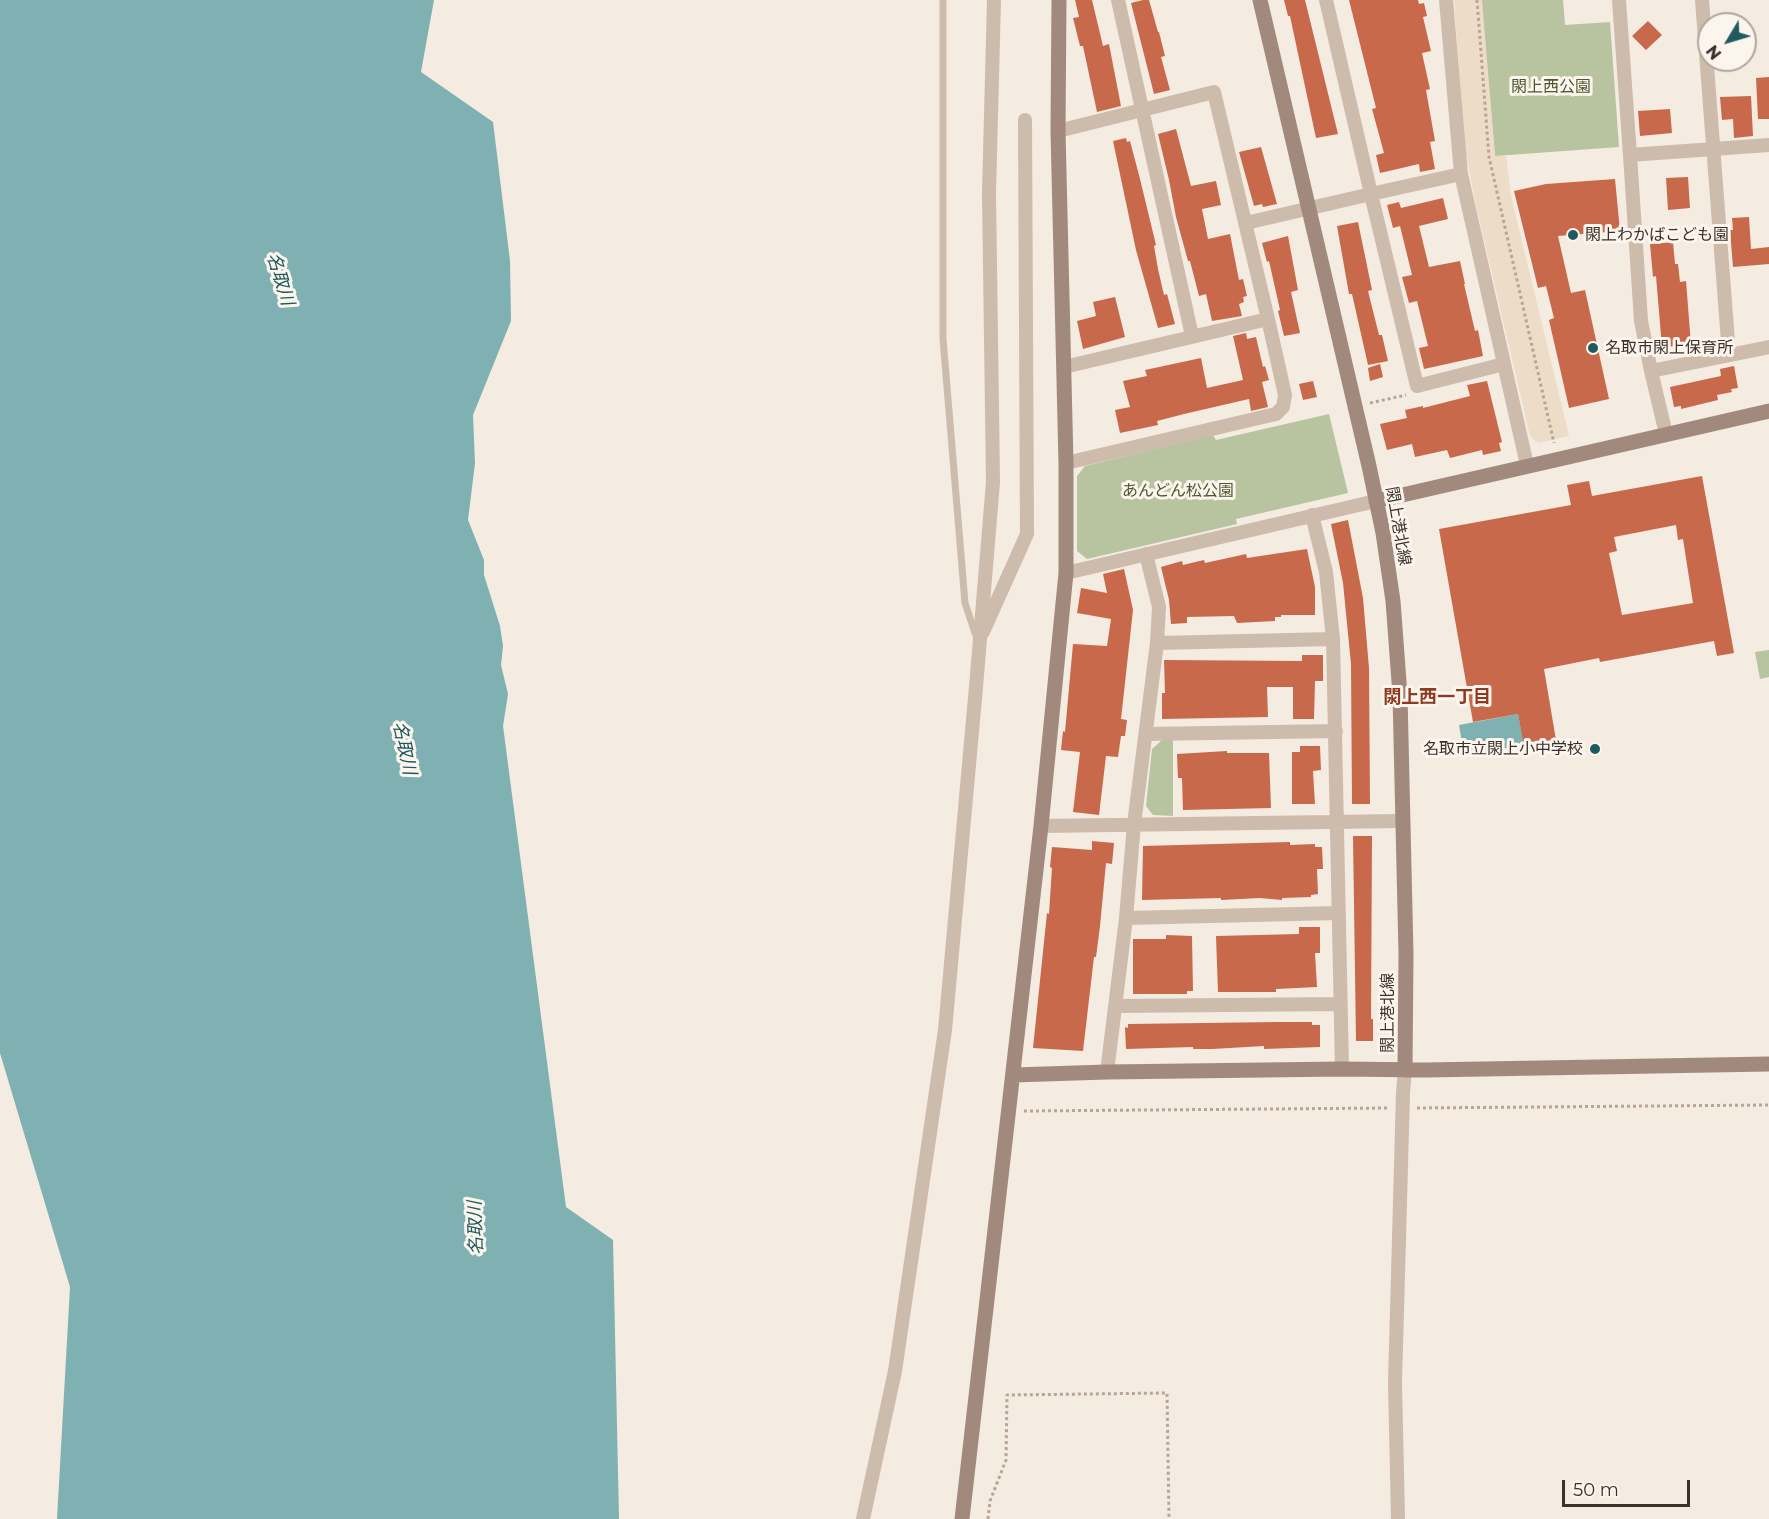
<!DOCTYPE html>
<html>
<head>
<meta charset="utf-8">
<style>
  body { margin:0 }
  #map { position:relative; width:1769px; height:1519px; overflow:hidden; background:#f4ebe1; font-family:Montserrat,sans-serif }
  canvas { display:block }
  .north { position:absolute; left:1697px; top:12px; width:60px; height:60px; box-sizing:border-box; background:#fbf5ee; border:2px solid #aea6a0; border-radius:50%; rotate:232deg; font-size:16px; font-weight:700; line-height:24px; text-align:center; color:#3b302b }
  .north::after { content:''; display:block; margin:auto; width:21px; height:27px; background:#1f5a5e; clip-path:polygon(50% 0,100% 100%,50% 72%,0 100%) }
  .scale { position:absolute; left:1562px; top:1480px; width:128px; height:27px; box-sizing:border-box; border:3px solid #3b302b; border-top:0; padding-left:8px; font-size:18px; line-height:21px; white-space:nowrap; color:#3b302b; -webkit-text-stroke:4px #fbf5ee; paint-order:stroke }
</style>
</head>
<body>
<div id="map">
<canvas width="1769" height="1519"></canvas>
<div class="north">N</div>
<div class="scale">50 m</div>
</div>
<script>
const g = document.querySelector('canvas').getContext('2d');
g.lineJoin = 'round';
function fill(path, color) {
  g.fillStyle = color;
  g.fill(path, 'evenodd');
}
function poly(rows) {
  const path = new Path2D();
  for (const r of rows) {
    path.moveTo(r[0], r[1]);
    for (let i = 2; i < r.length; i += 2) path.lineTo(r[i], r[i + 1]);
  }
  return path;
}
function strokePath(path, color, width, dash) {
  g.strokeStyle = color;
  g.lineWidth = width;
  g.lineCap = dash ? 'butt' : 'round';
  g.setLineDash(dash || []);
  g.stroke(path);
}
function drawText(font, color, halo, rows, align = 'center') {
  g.font = font + ' Montserrat,"Noto Sans JP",sans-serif';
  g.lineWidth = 6;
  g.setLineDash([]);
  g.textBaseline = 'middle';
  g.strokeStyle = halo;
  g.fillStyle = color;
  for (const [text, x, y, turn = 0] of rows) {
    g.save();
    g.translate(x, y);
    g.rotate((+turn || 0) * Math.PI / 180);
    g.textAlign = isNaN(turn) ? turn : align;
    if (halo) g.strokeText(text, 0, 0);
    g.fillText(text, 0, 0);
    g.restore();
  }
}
fill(poly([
  [1481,0,1563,0,1565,25,1610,22,1619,147,1495,156],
  [1329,414,1348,493,1236,519,1237,524,1087,559,1077,551,1077,476,1085,466,1213,435,1216,440],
  [1769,650,1769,677,1760,679,1755,652],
  [1162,740,1173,740,1173,816,1153,815,1146,806,1152,749]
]), '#b8c4a0');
fill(poly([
  [1454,0,1482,0,1495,156,1506,156,1511,196,1569,436,1538,443,1530,436,1475,201,1465,147]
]), '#ecdcc8');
fill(poly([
  [0,0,434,0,421,72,493,122,510,261,511,321,473,415,475,463,468,520,484,560,484,575,500,626,503,646,501,665,508,694,503,726,566,1207,613,1240,619,1519,57,1519,70,1287,0,1053],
  [1518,714,1524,745,1464,755,1459,725]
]), '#7fb0b2');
fill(poly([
  [1075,0,1092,0,1103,46,1109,44,1121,106,1097,112,1083,46,1080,46,1073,18,1079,17],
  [1143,0,1149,0,1158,32,1159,32,1165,56,1161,57,1170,90,1154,94,1131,3],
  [1284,0,1305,0,1338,134,1316,138,1290,16,1288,16],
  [1349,0,1418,0,1419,4,1424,3,1427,16,1423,17,1431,51,1422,53,1430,89,1426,90,1435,141,1430,142,1435,169,1420,172,1419,164,1380,173,1376,155,1384,153,1372,109,1376,108],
  [1648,21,1662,35,1646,50,1632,36],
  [1769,77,1769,119,1758,119,1756,78],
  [1751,96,1753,136,1734,138,1733,119,1722,120,1720,97],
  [1670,109,1672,133,1640,136,1638,111],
  [1176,129,1191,186,1216,181,1221,205,1202,209,1208,239,1230,234,1239,280,1243,279,1247,296,1243,297,1244,302,1239,304,1242,316,1212,321,1206,294,1199,296,1190,261,1188,261,1176,217,1169,180,1158,134],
  [1126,138,1127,142,1130,141,1140,179,1156,245,1154,246,1158,269,1164,295,1167,294,1175,324,1158,328,1136,250,1113,141],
  [1261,147,1277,204,1263,207,1262,204,1254,206,1239,152],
  [1688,177,1690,208,1668,210,1666,178],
  [1615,179,1620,231,1558,236,1571,293,1585,290,1609,399,1569,408,1549,320,1554,318,1546,286,1538,288,1514,191,1546,184],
  [1443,198,1448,219,1419,226,1429,267,1460,261,1465,284,1464,284,1475,331,1478,330,1483,356,1424,369,1419,348,1428,346,1417,301,1409,303,1402,277,1412,275,1400,226,1393,228,1387,205,1399,202,1401,208],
  [1749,217,1751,249,1769,247,1769,264,1733,267,1730,230,1733,230,1732,218],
  [1358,222,1372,290,1368,291,1379,335,1382,335,1388,361,1368,365,1352,294,1349,294,1337,226],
  [1288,236,1298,290,1291,292,1300,333,1284,336,1278,311,1280,310,1269,261,1267,262,1262,243],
  [1673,242,1675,264,1678,264,1680,282,1686,281,1691,345,1662,347,1656,276,1653,277,1650,244],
  [1115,297,1125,337,1083,349,1077,321,1096,316,1093,302],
  [1246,333,1247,339,1256,337,1263,367,1265,366,1269,380,1262,382,1268,407,1251,411,1249,399,1184,414,1157,421,1158,425,1120,433,1115,410,1130,407,1123,381,1147,376,1145,370,1201,358,1207,388,1243,380,1233,336],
  [1380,364,1383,377,1370,381,1368,368],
  [1734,366,1738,388,1731,389,1732,392,1717,395,1718,400,1681,409,1681,406,1674,407,1670,387,1721,376,1720,369],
  [1313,381,1317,397,1303,400,1299,384],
  [1487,381,1502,442,1499,443,1501,451,1483,455,1482,450,1450,458,1447,450,1415,457,1412,444,1387,450,1380,424,1407,418,1405,410,1423,406,1423,408,1470,396,1467,385],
  [1702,476,1734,653,1717,656,1714,641,1600,662,1599,658,1544,669,1557,746,1525,752,1518,714,1473,722,1439,529,1571,505,1567,485,1589,481,1592,496],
  [1676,525,1678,540,1683,539,1693,603,1622,615,1609,553,1617,551,1614,537],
  [1348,520,1363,598,1369,668,1370,804,1352,804,1351,664,1343,583,1331,524],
  [1307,549,1315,587,1315,615,1281,615,1281,617,1275,617,1275,621,1237,623,1234,616,1187,617,1187,623,1171,624,1169,600,1161,567,1182,561,1183,565,1204,560,1205,563,1246,554,1247,558],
  [1124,569,1133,610,1121,719,1127,720,1125,736,1121,736,1118,757,1106,756,1099,815,1073,812,1080,752,1061,750,1063,731,1065,732,1073,644,1107,646,1111,619,1077,613,1081,588,1107,593,1103,574],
  [1302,655,1323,655,1323,681,1315,681,1314,719,1293,719,1293,687,1267,687,1268,717,1162,719,1162,693,1165,693,1164,660,1302,661],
  [1300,746,1320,746,1321,770,1313,771,1315,804,1292,804,1292,752,1300,752],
  [1227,751,1227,753,1269,753,1271,808,1183,810,1182,778,1178,778,1177,754],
  [1353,836,1372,836,1371,1019,1373,1019,1373,1041,1356,1041],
  [1092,841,1114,843,1112,864,1106,863,1100,926,1096,957,1094,957,1083,1051,1033,1048,1047,913,1049,914,1052,868,1050,867,1052,847,1092,850],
  [1290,842,1290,845,1315,844,1315,847,1322,847,1323,869,1317,869,1318,894,1311,895,1311,897,1282,898,1282,900,1260,898,1221,900,1221,898,1142,900,1143,846],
  [1299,927,1320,927,1320,953,1315,953,1317,987,1276,989,1276,992,1218,992,1216,936,1299,934],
  [1166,935,1192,936,1193,991,1187,991,1187,994,1133,994,1133,939,1166,939],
  [1278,1022,1312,1022,1312,1025,1320,1025,1320,1047,1264,1049,1264,1046,1212,1049,1193,1049,1193,1047,1126,1049,1125,1027,1128,1028,1128,1024]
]), '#c8694b');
strokePath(poly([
  [1477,0,1489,157,1554,443],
  [1370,403,1406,395],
  [1417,1108,1769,1105],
  [1024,1111,1389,1108],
  [988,1519,990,1501,1006,1460,1007,1395,1167,1393,1169,1519]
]), '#b9a596', 3, [3, 3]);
strokePath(poly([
  [943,0,943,339,965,603,976,636]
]), '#cdbbac', 7);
strokePath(poly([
  [1118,0,1192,336],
  [1446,0,1461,174],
  [1619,0,1630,155],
  [1702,0,1729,355],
  [1058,131,1214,92,1268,319],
  [1246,223,1371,194,1326,0],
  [1504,364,1417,386,1371,194,1461,174,1527,465],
  [1064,367,1268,319,1285,395,1283,407,1276,414,1066,463],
  [1651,371,1641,321,1630,155,1769,145],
  [1666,434,1651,371,1769,347],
  [1312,515,1326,572,1333,639,1342,1069],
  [1066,573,1376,501],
  [983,632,1027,534,1025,120],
  [1157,643,1333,639],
  [1146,734,1336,731],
  [1041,826,1402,821],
  [1126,918,1339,913],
  [1115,1006,1340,1004],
  [1107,1072,1126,918,1134,824,1157,643,1159,607,1146,554],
  [863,1519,895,1371,945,1030,976,687,993,482,989,193,994,0],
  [1398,1519,1395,1383,1403,1093,1405,1070]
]), '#cdbbac', 14);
strokePath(poly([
  [1260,0,1369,466,1383,533,1393,601,1400,695,1406,954,1405,1070],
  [1376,501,1769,411],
  [1013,1075,1107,1072,1342,1069,1426,1070,1769,1064],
  [962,1519,1041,826,1066,573,1066,463,1058,131,1059,0]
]), '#a18a7d', 15);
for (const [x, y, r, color] of [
  [1573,235,6,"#1f5a5e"],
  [1593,348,6,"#1f5a5e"],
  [1595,749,6,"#1f5a5e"]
]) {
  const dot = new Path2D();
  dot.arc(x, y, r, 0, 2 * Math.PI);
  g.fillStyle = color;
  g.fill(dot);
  strokePath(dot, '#fbf5ee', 2);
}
drawText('16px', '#4a5a2e', '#fbf5ee', [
  ["閖上西公園",1551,87],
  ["あんどん松公園",1178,491]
]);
drawText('16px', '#3b302b', '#fbf5ee', [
  ["閖上わかばこども園",1585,235],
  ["名取市閖上保育所",1605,348],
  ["名取市立閖上小中学校",1583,749,"right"]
], 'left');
drawText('16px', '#3b302b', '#fbf5ee', [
  ["閖上港北線",1398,526,80],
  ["閖上港北線",1388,1013,-90]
]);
drawText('italic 18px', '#1f5a5e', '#fbf5ee', [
  ["名取川",280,279,73],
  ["名取川",404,748,78],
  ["名取川",476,1228,-92]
]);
drawText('bold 18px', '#8c3b22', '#fbf5ee', [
  ["閖上西一丁目",1437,698]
]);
</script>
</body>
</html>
